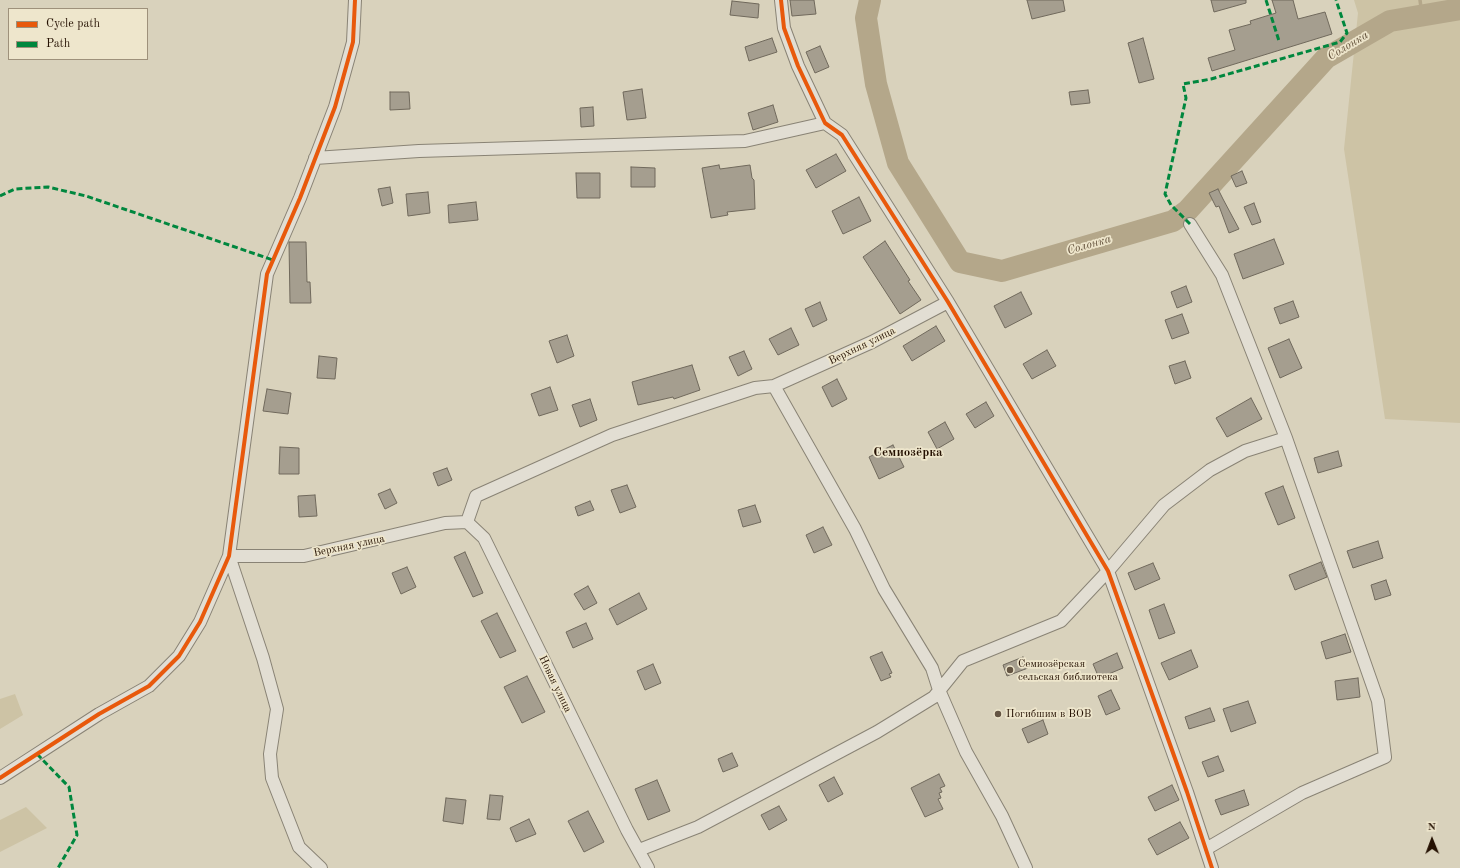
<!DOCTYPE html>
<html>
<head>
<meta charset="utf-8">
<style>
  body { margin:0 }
  #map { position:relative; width:1460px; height:868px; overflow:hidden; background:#d9d2bc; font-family:"Old Standard TT",serif }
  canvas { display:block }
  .legend { position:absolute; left:8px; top:8px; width:140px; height:52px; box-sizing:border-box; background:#eee6cc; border:1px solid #9e917b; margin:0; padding:5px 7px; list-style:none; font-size:12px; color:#251102 }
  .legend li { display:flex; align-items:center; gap:8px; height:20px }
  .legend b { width:20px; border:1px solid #9e917b }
  .north { position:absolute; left:1412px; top:820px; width:40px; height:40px; -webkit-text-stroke:3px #eee6cc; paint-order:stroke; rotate:359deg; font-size:11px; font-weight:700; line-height:16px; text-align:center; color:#251102 }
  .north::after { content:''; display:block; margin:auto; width:14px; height:18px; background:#251102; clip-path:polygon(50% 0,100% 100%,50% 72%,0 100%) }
</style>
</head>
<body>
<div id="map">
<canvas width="1460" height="868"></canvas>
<ul class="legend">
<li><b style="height:5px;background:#e8590c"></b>Cycle path</li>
<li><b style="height:5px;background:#00873e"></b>Path</li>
</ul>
<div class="north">N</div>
</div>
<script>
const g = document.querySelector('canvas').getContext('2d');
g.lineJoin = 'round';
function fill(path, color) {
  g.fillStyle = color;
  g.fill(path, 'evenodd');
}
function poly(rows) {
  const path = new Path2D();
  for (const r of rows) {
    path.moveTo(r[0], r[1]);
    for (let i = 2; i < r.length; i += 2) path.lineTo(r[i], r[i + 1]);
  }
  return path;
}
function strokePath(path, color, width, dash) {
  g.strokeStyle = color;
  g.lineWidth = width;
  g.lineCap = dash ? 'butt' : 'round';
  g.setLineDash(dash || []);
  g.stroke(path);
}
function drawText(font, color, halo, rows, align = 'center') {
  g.font = font + ' "Old Standard TT",serif';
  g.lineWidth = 3.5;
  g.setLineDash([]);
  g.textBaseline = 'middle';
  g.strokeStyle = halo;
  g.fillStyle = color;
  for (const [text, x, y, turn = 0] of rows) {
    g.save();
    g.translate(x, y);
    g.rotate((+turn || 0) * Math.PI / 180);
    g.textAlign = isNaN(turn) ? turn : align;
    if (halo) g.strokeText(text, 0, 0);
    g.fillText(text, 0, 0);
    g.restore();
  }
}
fill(poly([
  [1354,0,1460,0,1460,423,1385,419,1344,149,1358,13],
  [15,694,23,715,0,729,0,699],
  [26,807,47,828,0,852,0,820]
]), '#cdc3a5');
strokePath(poly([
  [1420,0,1422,15]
]), '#b4a78a', 3.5);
strokePath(poly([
  [870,0,866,18,876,84,898,163,960,262,1002,271,1173,221,1188,210,1326,58,1390,21,1460,9]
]), '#b4a78a', 22);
const building = poly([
  [790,0,814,0,816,14,792,16,790,0],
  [1027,0,1063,0,1065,11,1032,19,1027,0],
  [1211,0,1246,0,1246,3,1214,12,1211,0],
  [1272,0,1293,0,1298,19,1325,12,1332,34,1212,71,1208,58,1235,50,1229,30,1251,24,1250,21,1276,13,1272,0],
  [732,1,759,4,758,18,730,15,732,1],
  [772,38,777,52,749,61,745,47,772,38],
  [1143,38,1154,79,1139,83,1128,43,1143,38],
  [820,46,829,67,815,73,806,52,820,46],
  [642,89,646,118,627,120,623,92,642,89],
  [1088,90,1090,103,1071,105,1069,92,1088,90],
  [390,92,409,92,410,109,390,110,390,92],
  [773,105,778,122,753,130,748,113,773,105],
  [593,107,594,126,581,127,580,108,593,107],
  [836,154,846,171,816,188,806,170,836,154],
  [719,165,720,169,750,165,752,178,754,180,755,209,727,212,728,215,711,218,702,168,719,165],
  [631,167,655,168,655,187,631,187,631,167],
  [1242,171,1247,183,1236,187,1231,176,1242,171],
  [576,173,600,173,600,198,577,198,576,173],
  [390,187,393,203,382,206,378,189,390,187],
  [1218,189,1223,199,1239,229,1229,233,1219,206,1216,207,1209,193,1218,189],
  [428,192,430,213,408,216,406,194,428,192],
  [859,197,871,221,843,234,832,211,859,197],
  [476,202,478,220,449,223,448,205,476,202],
  [1254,203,1261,222,1252,225,1244,207,1254,203],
  [1274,239,1284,264,1243,279,1234,254,1274,239],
  [885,241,910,280,908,281,921,300,900,314,863,257,885,241],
  [289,242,306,242,307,282,310,282,311,303,290,303,289,242],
  [1186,286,1192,302,1177,308,1171,292,1186,286],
  [1021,292,1032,314,1005,328,994,306,1021,292],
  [1293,301,1299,317,1280,324,1274,308,1293,301],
  [820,302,827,320,813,327,805,309,820,302],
  [1182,314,1189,333,1172,339,1165,320,1182,314],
  [936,326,945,341,912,361,903,346,936,326],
  [791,328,799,345,778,355,769,339,791,328],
  [567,335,574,356,557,363,549,341,567,335],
  [1289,339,1302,368,1280,378,1268,348,1289,339],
  [1047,350,1056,366,1032,379,1023,364,1047,350],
  [744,351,752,369,738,376,729,357,744,351],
  [319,356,337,358,335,379,317,378,319,356],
  [1185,361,1191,378,1175,384,1169,366,1185,361],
  [692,365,700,390,674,399,673,397,638,405,632,382,692,365],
  [837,379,847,399,832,407,822,387,837,379],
  [550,387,558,410,539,416,531,394,550,387],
  [267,389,291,393,288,414,263,411,267,389],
  [1251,398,1262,419,1227,437,1216,418,1251,398],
  [590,399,597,420,580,427,572,405,590,399],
  [986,402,994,416,975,428,966,414,986,402],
  [945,422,954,439,937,449,928,432,945,422],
  [893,445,904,467,879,479,869,457,893,445],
  [280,447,299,448,299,474,279,474,280,447],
  [1338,451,1342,466,1318,473,1314,458,1338,451],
  [447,468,452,480,438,486,433,473,447,468],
  [627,485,636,507,620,513,611,490,627,485],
  [1283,486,1295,518,1278,525,1265,493,1283,486],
  [390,489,397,503,385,509,378,494,390,489],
  [315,495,317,516,299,517,298,496,315,495],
  [590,501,594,510,578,516,575,507,590,501],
  [755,505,761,522,743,527,738,510,755,505],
  [823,527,832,545,814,553,806,535,823,527],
  [1378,541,1383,558,1353,568,1347,551,1378,541],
  [465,552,483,593,473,597,454,557,465,552],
  [1321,562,1327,577,1295,590,1289,575,1321,562],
  [1153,563,1160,579,1135,590,1128,573,1153,563],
  [407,567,416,587,401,594,392,573,407,567],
  [1386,580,1391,595,1375,600,1371,585,1386,580],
  [588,586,597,603,584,610,574,594,588,586],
  [639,593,647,609,617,625,609,609,639,593],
  [1164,604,1175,633,1159,639,1149,610,1164,604],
  [497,613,516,651,500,658,481,621,497,613],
  [586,623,593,639,573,648,566,632,586,623],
  [1345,634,1351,652,1326,659,1321,642,1345,634],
  [1191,650,1198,667,1169,680,1161,663,1191,650],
  [882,652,892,673,889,674,891,677,881,681,870,657,882,652],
  [1117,653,1123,668,1099,678,1093,664,1117,653],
  [1023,657,1028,668,1007,676,1003,665,1023,657],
  [653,664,661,683,645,690,637,671,653,664],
  [527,676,545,712,522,723,504,687,527,676],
  [1358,678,1360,697,1337,700,1335,681,1358,678],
  [1111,690,1120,709,1106,715,1098,696,1111,690],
  [1248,701,1256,723,1231,732,1223,709,1248,701],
  [1210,708,1215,721,1189,729,1185,717,1210,708],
  [1043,720,1048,734,1028,743,1022,729,1043,720],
  [732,753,738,766,723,772,718,759,732,753],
  [1218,756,1224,771,1208,777,1202,762,1218,756],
  [939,774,945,786,940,788,942,792,939,793,941,798,938,799,943,809,925,817,911,788,939,774],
  [834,777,843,794,828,802,819,785,834,777],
  [657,780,670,811,648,820,635,789,657,780],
  [1172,785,1179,800,1155,811,1148,797,1172,785],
  [1244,790,1249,805,1221,815,1215,800,1244,790],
  [490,795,503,796,500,820,487,819,490,795],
  [446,798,466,800,463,824,443,821,446,798],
  [779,806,787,820,769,830,761,815,779,806],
  [588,811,604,842,584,852,568,821,588,811],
  [529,819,536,834,516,842,510,828,529,819],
  [1180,822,1189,838,1157,855,1148,839,1180,822]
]);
fill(building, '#a59e8f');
strokePath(building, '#70695c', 1);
const minor = poly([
  [781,0,784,28,798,66,825,123,842,135,948,302,1108,571,1187,792,1212,868],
  [315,158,419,151,745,141,825,123],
  [1190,224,1222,275,1286,438,1378,701,1385,757,1302,793,1206,849],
  [774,386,855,529,884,589,932,668,939,690,966,752,1002,816,1026,868],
  [467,522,476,496,612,435,755,388,774,386,872,342,948,302],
  [467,522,484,538,627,830,648,868],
  [0,778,99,714,149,686,179,656,200,622,229,556,267,274,300,198,335,107,353,42,355,0],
  [639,850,698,827,877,732,934,697,963,661,1061,621,1108,571,1164,505,1210,470,1245,451,1286,438],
  [321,868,299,847,272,778,270,754,277,709,263,658,229,556,304,556,445,523,467,522]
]);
strokePath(minor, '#898375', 14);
strokePath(minor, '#e2ded3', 12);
strokePath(poly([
  [1266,0,1279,41],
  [0,196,15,189,48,187,86,196,273,260],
  [1190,224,1171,205,1165,194,1186,98,1183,84,1211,79,1340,42,1347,33,1336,0],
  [37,754,69,787,77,835,58,868]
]), '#00873e', 3, [6, 3]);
strokePath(poly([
  [781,0,784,28,798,66,825,123,842,135,948,302,1108,571,1187,792,1212,868],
  [0,778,99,714,149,686,179,656,200,622,229,556,267,274,300,198,335,107,353,42,355,0]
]), '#e8590c', 4);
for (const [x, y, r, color] of [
  [1010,670,4,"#645543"],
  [998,714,4,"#645543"]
]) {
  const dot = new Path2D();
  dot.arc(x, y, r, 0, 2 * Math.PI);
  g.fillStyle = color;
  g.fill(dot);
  strokePath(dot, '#eee6cc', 1.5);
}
drawText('11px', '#251102', '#eee6cc', [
  ["Верхняя улица",862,346,-26],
  ["Верхняя улица",349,546,-12],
  ["Новая улица",555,684,64]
]);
drawText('11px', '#251102', '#eee6cc', [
  ["Семиозёрская",1018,664],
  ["сельская библиотека",1018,677],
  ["Погибшим в ВОВ",1006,714]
], 'left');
drawText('italic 12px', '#5e4c36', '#eee6cc', [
  ["Солонка",1348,46,-31],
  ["Солонка",1089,245,-16]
]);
drawText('bold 13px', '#251102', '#eee6cc', [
  ["Семиозёрка",908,453]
]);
</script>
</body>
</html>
